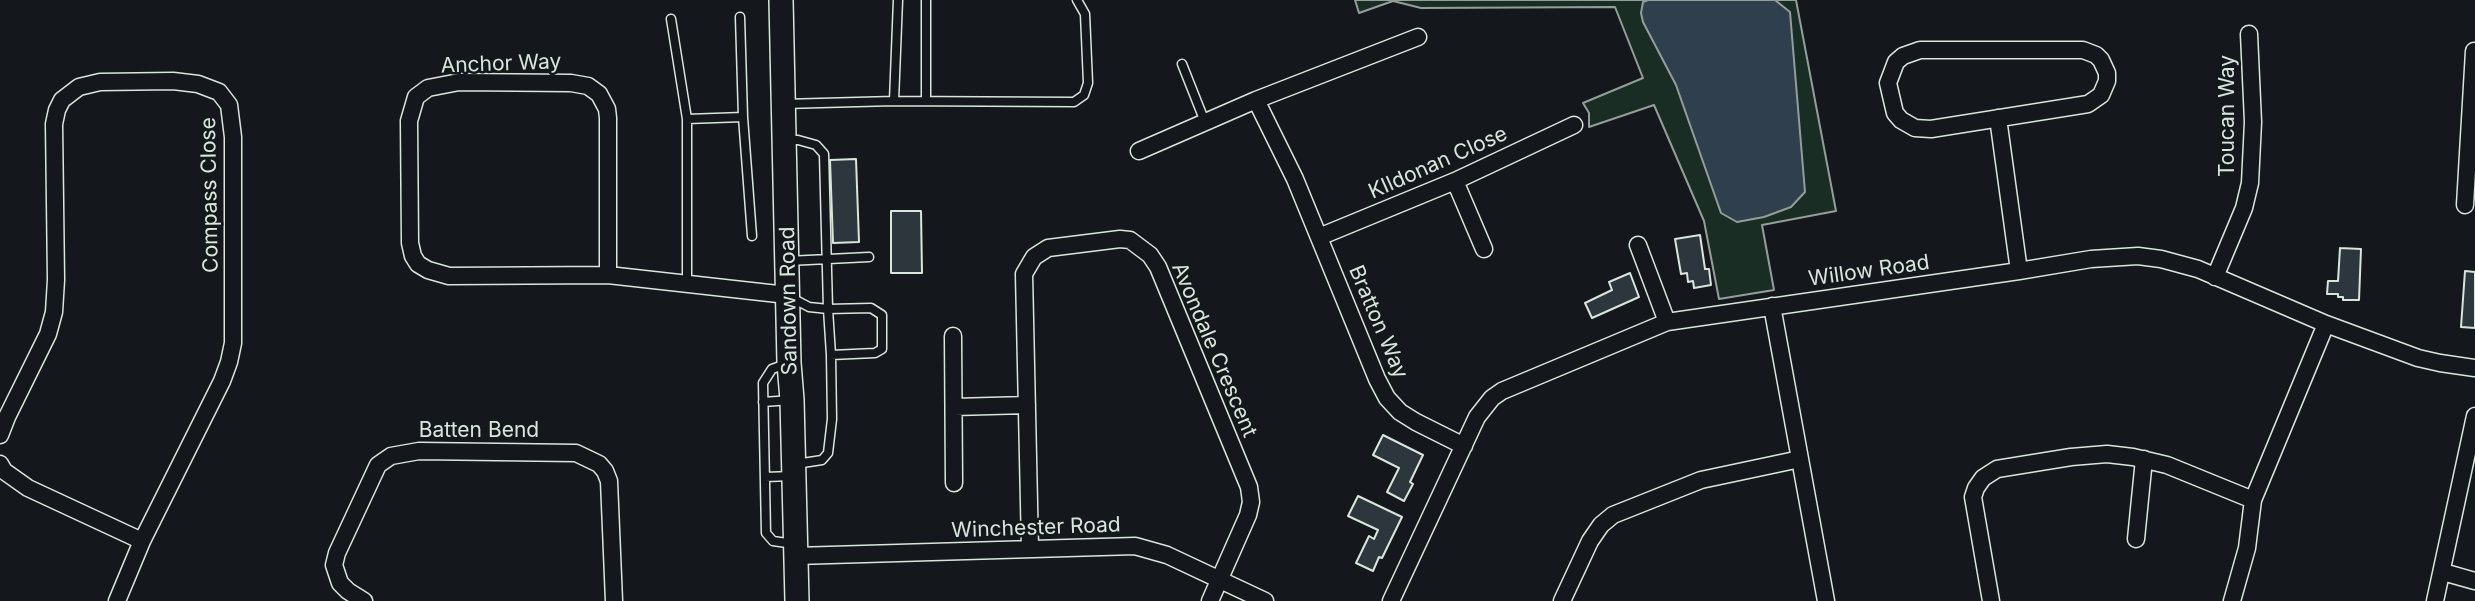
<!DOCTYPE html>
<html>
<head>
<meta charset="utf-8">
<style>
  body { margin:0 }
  canvas { display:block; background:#14181c }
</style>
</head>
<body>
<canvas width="2475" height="601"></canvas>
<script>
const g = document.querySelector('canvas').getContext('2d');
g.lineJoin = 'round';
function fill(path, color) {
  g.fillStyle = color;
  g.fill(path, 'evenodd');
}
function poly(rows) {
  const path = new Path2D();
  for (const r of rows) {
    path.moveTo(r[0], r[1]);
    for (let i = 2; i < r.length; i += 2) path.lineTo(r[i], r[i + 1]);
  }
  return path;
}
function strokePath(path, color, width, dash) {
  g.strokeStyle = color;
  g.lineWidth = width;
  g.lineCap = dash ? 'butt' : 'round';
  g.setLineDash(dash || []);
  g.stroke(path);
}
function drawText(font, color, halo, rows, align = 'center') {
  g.font = font + ' Inter,sans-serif';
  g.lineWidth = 5;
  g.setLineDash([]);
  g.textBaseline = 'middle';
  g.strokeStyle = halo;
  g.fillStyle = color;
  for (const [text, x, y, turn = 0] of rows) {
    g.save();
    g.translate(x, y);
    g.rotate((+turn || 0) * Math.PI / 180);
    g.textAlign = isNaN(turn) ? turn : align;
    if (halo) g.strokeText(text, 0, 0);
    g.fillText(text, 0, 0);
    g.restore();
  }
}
const green = poly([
  [1355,0,1796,0,1836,211,1762,225,1774,290,1719,299,1704,221,1654,105,1589,127,1589,113,1583,103,1643,78,1615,7,1421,8,1393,1,1359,13,1355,0]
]);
fill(green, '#1a2d24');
strokePath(green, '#939e99', 2);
const water = poly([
  [1648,0,1775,0,1790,12,1805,192,1791,207,1764,217,1737,222,1721,213,1676,85,1643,22,1641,13,1643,2,1648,0]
]);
fill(water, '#2f3f4d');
strokePath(water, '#939e99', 2);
const building = poly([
  [856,159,859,242,833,243,830,160,856,159],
  [891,211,921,211,922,273,891,273,891,211],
  [1700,235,1705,269,1709,269,1711,285,1694,288,1693,281,1688,282,1687,273,1681,274,1675,239,1700,235],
  [2340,248,2361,249,2359,300,2343,300,2343,297,2338,297,2338,294,2327,294,2328,281,2338,281,2340,248],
  [2465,271,2475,272,2475,328,2461,327,2465,271],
  [1630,273,1639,297,1592,318,1585,303,1612,290,1609,282,1630,273],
  [1383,435,1423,455,1410,482,1413,484,1404,501,1387,492,1399,468,1373,455,1383,435],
  [1358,496,1402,517,1382,558,1379,557,1373,571,1356,563,1369,536,1374,539,1378,530,1348,516,1358,496]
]);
fill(building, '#2c363c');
strokePath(building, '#d8e6dc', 2);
const lane = poly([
  [926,0,926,101],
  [740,17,743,117,752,236],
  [671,19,687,119,687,284],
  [1182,64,1205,122],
  [894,101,898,0],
  [784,104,894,101,1074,102,1084,95,1088,83,1085,14,1077,0],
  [687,119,743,117],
  [788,140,798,140,816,145,824,154,828,309,871,308,882,315,882,349,875,353,831,355],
  [788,261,869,257],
  [792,298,809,307,828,309,831,355,832,419,828,453,822,460,796,464],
  [786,364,772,369,763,383,766,533,773,541,794,544],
  [763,402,791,400],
  [765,477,793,476]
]);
const street = poly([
  [1920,50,2083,50,2096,55,2101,60,2107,73,2107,81,2101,95,2088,104,1931,129,1915,128,1901,120,1895,113,1888,83,1896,62,1903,56,1920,50],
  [1256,100,1295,179,1377,379,1387,398,1400,412,1416,422,1464,446],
  [1998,118,2019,271],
  [1139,151,1256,100,1418,37],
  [1455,181,1484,249],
  [2465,205,2474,51],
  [1319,237,1455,181,1574,125],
  [1638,245,1667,322],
  [608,275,608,118,607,109,599,94,588,86,571,83,459,82,428,88,416,97,409,121,410,243,413,256,418,264,428,270,449,276,608,275,787,295],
  [2215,277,2244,208,2250,183,2253,122,2249,34],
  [1772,306,1826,601],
  [953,336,954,483],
  [954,407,1027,405],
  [0,435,7,417,48,334,54,312,56,280,54,124,57,110,62,100,79,87,100,82,173,81,198,84,219,92,229,105,233,137,233,343,229,362,222,381,142,541,117,601],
  [0,464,4,471,28,488,142,541],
  [2136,539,2144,459],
  [1030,549,1024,274,1034,257,1048,248,1120,239,1130,240,1150,255,1158,267,1249,487,1251,502,1248,515,1210,601],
  [796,556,1135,546,1167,555,1265,601],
  [2443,572,2475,581],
  [364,601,348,591,340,583,334,565,337,553,378,465,391,456,419,451,576,453,599,464,605,471,609,481,614,601],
  [1391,601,1477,417,1492,398,1502,391,1667,322,2019,271,2091,259,2138,256,2161,259,2198,269,2326,324,2418,358,2440,363,2475,368],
  [1562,601,1590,541,1601,525,1613,515,1701,480,1800,459],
  [1991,601,1973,497,1976,488,1983,478,1997,469,2071,457,2107,454,2133,457,2167,465,2253,500],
  [2232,601,2247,548,2253,500,2326,324],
  [2435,601,2475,416]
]);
const secondary = poly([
  [781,0,789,363,792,400,797,601]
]);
strokePath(lane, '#d8e6dc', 11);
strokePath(street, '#d8e6dc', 19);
strokePath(secondary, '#d8e6dc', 26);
strokePath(lane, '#14181c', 8);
strokePath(street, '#14181c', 16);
strokePath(secondary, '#14181c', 23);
drawText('21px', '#d8e6dc', '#14181c', [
  ["Anchor Way",501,64,-2],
  ["Toucan Way",2228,116,-90],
  ["KIldonan Close",1438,163,-24],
  ["Compass Close",210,195,-91],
  ["Willow Road",1869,271,-8],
  ["Sandown Road",789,301,-91],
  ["Bratton Way",1378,322,67],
  ["Avondale Crescent",1214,350,67],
  ["Batten Bend",479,431],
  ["Winchester Road",1036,528,-2]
]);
</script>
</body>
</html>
